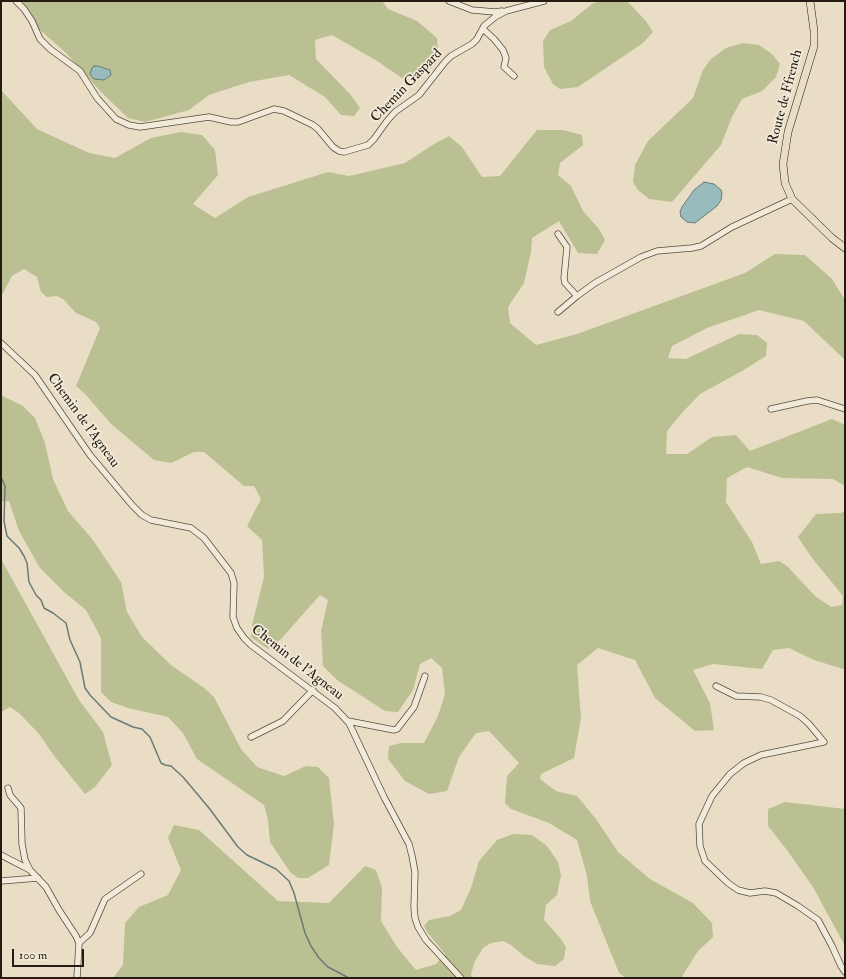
<!DOCTYPE html>
<html>
<head>
<meta charset="utf-8">
<style>
  body { margin:0 }
  #map { position:relative; width:846px; height:979px; overflow:hidden; background:#e9dec5; font-family:"IM FELL Double Pica",serif }
  canvas { display:block }
  .frame { position:absolute; inset:0; border:2px solid #241b12; pointer-events:none }
  .scale { position:absolute; left:12px; top:949px; width:72px; height:18px; box-sizing:border-box; border:2px solid #241b12; border-top:0; padding-left:5px; font-size:12px; line-height:14px; white-space:nowrap; color:#241b12; -webkit-text-stroke:3px #f1ead9; paint-order:stroke }
</style>
</head>
<body>
<div id="map">
<canvas width="846" height="979"></canvas>
<div class="frame"></div>
<div class="scale">100 m</div>
</div>
<script>
const g = document.querySelector('canvas').getContext('2d');
g.lineJoin = 'round';
function fill(path, color) {
  g.fillStyle = color;
  g.fill(path, 'evenodd');
}
function poly(rows) {
  const path = new Path2D();
  for (const r of rows) {
    path.moveTo(r[0], r[1]);
    for (let i = 2; i < r.length; i += 2) path.lineTo(r[i], r[i + 1]);
  }
  return path;
}
function strokePath(path, color, width, dash) {
  g.strokeStyle = color;
  g.lineWidth = width;
  g.lineCap = dash ? 'butt' : 'round';
  g.setLineDash(dash || []);
  g.stroke(path);
}
function drawText(font, color, halo, rows, align = 'center') {
  g.font = font + ' "IM FELL Double Pica",serif';
  g.lineWidth = 3.5;
  g.setLineDash([]);
  g.textBaseline = 'middle';
  g.strokeStyle = halo;
  g.fillStyle = color;
  for (const [text, x, y, turn = 0] of rows) {
    g.save();
    g.translate(x, y);
    g.rotate((+turn || 0) * Math.PI / 180);
    g.textAlign = isNaN(turn) ? turn : align;
    if (halo) g.strokeText(text, 0, 0);
    g.fillText(text, 0, 0);
    g.restore();
  }
}
fill(poly([
  [22,1,382,1,388,9,417,21,437,38,439,59,429,70,402,78,377,61,332,35,315,40,316,59,350,94,360,108,354,116,341,115,325,97,289,75,249,82,209,95,189,110,145,122,128,118,101,92,66,53,39,29],
  [600,1,627,1,646,21,653,32,643,43,578,87,560,89,553,84,544,67,543,41,550,30,571,21,592,4],
  [743,43,759,45,772,54,780,64,776,77,762,91,742,99,732,117,721,145,672,202,649,199,638,190,633,182,635,165,648,141,693,98,703,70,711,59,726,48],
  [1,90,37,129,89,153,115,158,151,138,181,132,202,135,215,150,218,175,193,204,215,218,248,197,328,172,349,176,405,163,434,144,449,136,462,147,482,177,500,176,537,130,563,130,582,135,583,145,560,163,558,175,571,186,583,211,599,229,605,240,597,254,578,253,559,221,532,238,531,252,524,283,508,307,510,323,536,345,577,334,745,273,775,254,805,255,832,279,845,300,845,360,804,321,759,310,707,328,672,346,668,358,686,359,739,334,757,335,767,343,766,356,742,371,700,394,681,414,667,431,666,454,687,454,712,437,736,435,750,451,832,419,845,425,845,486,833,479,782,478,747,467,727,478,726,502,752,542,761,564,779,561,787,566,815,596,831,607,842,605,843,596,812,558,798,537,816,514,841,513,845,511,845,668,843,669,814,660,789,648,773,650,762,669,713,664,693,670,710,703,714,730,695,731,655,698,635,660,598,648,577,665,581,718,574,758,541,774,540,779,556,791,577,796,596,819,618,852,650,879,693,903,712,923,713,937,698,951,683,975,682,978,626,978,619,973,590,901,587,876,577,840,549,823,511,809,505,803,507,776,519,763,489,731,476,733,459,757,447,791,429,794,405,781,388,759,389,746,401,743,424,743,438,716,445,694,442,668,431,658,420,664,413,690,398,712,385,711,337,680,323,666,321,631,328,600,320,595,281,639,268,649,251,637,252,625,264,577,262,540,247,526,261,499,254,486,244,486,204,452,194,452,171,463,154,460,111,424,86,395,76,386,100,328,96,322,76,313,63,299,57,296,47,297,41,292,37,277,24,269,12,276,1,297],
  [1,395,23,406,35,418,45,443,53,479,68,511,93,540,121,582,127,612,142,637,171,665,204,688,214,697,241,749,257,767,284,776,306,766,318,767,329,778,334,824,329,865,308,878,298,878,290,872,270,842,268,820,264,805,197,759,183,733,168,717,128,708,111,702,101,692,101,638,86,610,64,592,40,568,19,531,9,501,1,502],
  [1,559,79,700,103,732,112,765,95,787,85,794,55,757,39,734,19,713,10,707,1,712],
  [785,802,845,809,845,946,813,887,787,850,768,826,768,809],
  [174,825,199,830,278,901,329,903,365,866,376,870,382,888,381,921,397,947,416,970,436,964,445,954,427,932,424,926,429,920,450,916,461,910,471,888,479,861,497,840,513,834,532,835,547,846,558,862,561,875,557,895,546,905,544,920,561,939,566,947,564,959,555,966,537,964,524,956,511,945,503,941,491,943,483,948,475,961,471,974,472,978,113,978,123,965,125,923,139,907,168,895,181,870,168,838]
]), '#bac092');
const water = poly([
  [94,66,98,66,110,70,111,75,104,80,94,79,90,74,92,68,94,66],
  [704,182,714,184,721,190,722,194,721,200,717,206,695,223,687,222,681,217,680,212,682,207,694,190,704,182]
]);
fill(water, '#9bb');
strokePath(water, '#6a7b77', 1);
strokePath(poly([
  [1,477,5,486,4,521,7,536,19,548,24,556,27,563,29,582,36,595,41,600,44,608,53,613,66,623,70,640,80,662,85,688,90,695,111,717,133,727,142,729,150,737,161,763,165,765,171,766,183,777,209,808,238,847,247,855,276,869,289,881,294,893,305,933,311,946,319,958,328,967,349,978]
]), '#6a7b77', 1.5);
const minor = poly([
  [16,1,24,9,32,21,40,39,50,49,80,71,97,98,116,119,129,125,140,127,209,117,231,122,238,122,274,109,284,111,313,125,318,129,333,147,339,151,344,152,368,145,374,139,387,121,395,112,419,95,445,62,451,56,472,44,477,39,484,26,495,17,506,11,544,1],
  [449,1,472,10,495,12,502,11],
  [483,29,494,39,503,50,506,58,504,67,514,76],
  [558,234,567,247,564,278,565,283,577,296],
  [558,312,577,296,595,283,641,257,657,251,692,248,701,246,732,227,792,199],
  [1,343,35,375,90,455,132,505,142,515,151,520,191,528,204,538,231,573,234,583,233,617,237,628,244,638,251,645,335,708,349,723,384,797,409,844,412,856,415,872,414,907,415,918,418,927,426,940,461,978],
  [771,409,807,401,817,400,845,409],
  [716,686,736,696,761,697,771,700,800,716,809,724,824,742,761,755,744,763,730,774,712,796,699,824,700,846,705,861,728,883,738,890,750,893,765,891,776,893,798,906,818,920,832,946,841,966,845,972],
  [348,721,394,730,397,729,414,707,425,676],
  [251,737,283,721,313,690],
  [8,788,10,795,21,808,22,844,25,860,30,870,46,887,59,910,76,936,79,943,77,978],
  [1,855,30,870],
  [1,881,38,878],
  [79,943,90,933,105,899,141,874]
]);
const major = poly([
  [810,1,814,31,814,46,788,132,783,164,785,183,792,199,832,238,845,248]
]);
strokePath(minor, '#554c3f', 7);
strokePath(major, '#241b12', 8);
strokePath(minor, '#f1ead9', 5.5);
strokePath(major, '#e9dec5', 7);
drawText('14px', '#241b12', '#f1ead9', [
  ["Chemin Gaspard",407,86,-46],
  ["Route de Ffrench",786,97,-75],
  ["Chemin de l’Agneau",83,421,54],
  ["Chemin de l’Agneau",297,663,38]
]);
</script>
</body>
</html>
